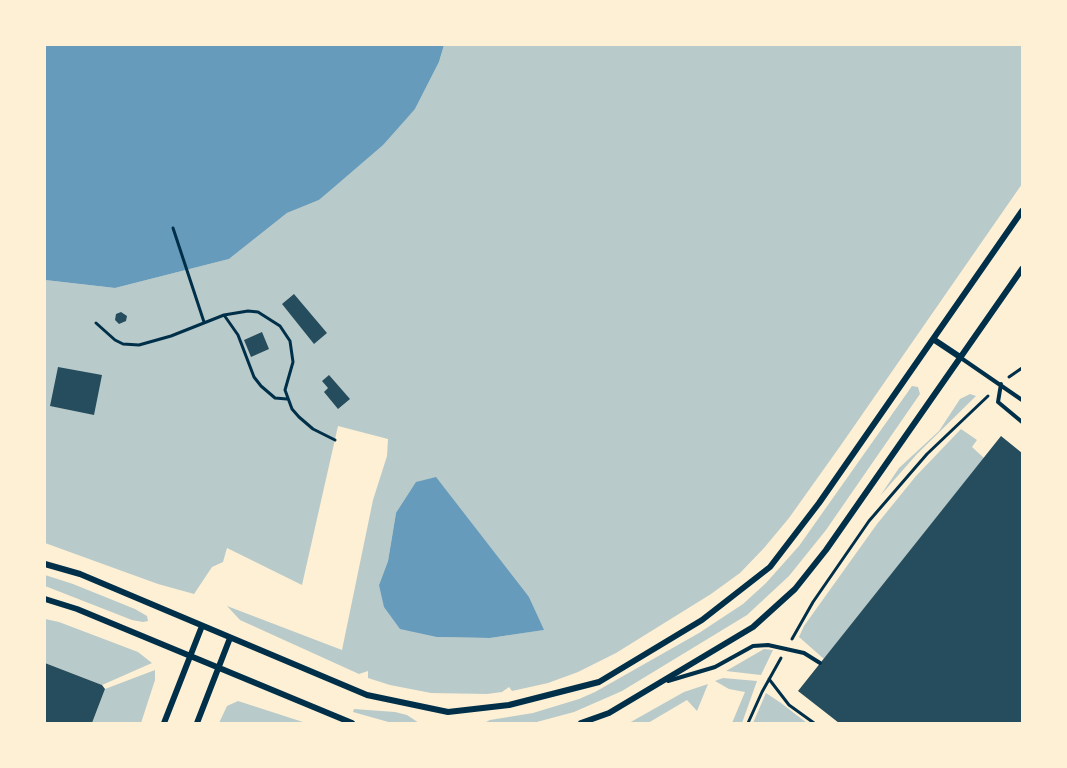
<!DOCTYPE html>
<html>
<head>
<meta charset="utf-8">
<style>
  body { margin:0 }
  #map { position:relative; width:1067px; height:768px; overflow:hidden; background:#fdf0d5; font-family:"Alegreya Sans",sans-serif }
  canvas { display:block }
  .frame { position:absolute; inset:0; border:46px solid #fdf0d5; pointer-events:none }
</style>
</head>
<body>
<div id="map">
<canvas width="1067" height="768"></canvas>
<div class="frame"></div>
</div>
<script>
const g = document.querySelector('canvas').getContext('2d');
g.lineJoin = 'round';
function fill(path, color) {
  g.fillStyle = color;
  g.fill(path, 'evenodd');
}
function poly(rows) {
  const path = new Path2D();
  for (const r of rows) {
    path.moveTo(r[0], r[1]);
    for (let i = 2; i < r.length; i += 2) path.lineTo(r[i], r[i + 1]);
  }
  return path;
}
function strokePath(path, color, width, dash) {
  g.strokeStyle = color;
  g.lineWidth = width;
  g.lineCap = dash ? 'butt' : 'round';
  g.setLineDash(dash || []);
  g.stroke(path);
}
fill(poly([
  [444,45,1022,45,1022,184,841,445,789,518,764,548,740,573,711,594,616,653,578,672,548,683,512,691,509,687,502,692,487,694,431,693,390,685,368,678,368,671,359,674,240,620,227,606,342,650,373,500,387,456,388,439,338,426,302,585,227,548,223,562,212,567,194,594,158,584,45,543,45,280,115,288,229,259,287,213,319,200,415,109,439,62],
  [396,513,529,597,543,630,490,638,437,637,379,585,388,561],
  [912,386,918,387,920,394,826,530,789,576,747,615,622,691,574,712,533,723,484,723,490,720,533,713,579,699,595,692,699,633,743,604,766,583,799,546],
  [970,394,976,396,917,454,880,496,899,468,939,431,960,399],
  [961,429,977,440,972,447,984,458,824,659,799,637,804,626,877,524,916,476],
  [45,575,73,584,135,609,147,616,148,621,143,622,132,620,45,586],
  [45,619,59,622,138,652,152,663,102,685,45,663],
  [764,649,773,650,761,675,726,671],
  [155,670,155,680,141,723,92,723,105,689],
  [723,678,757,681,742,723,732,723,745,692,729,689,715,681],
  [708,684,697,711,687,700,648,723,629,723,684,692],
  [766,693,781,703,807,723,753,723],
  [238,701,306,723,219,723,227,706],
  [354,709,395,712,407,715,419,723,392,723,353,712]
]), '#b9caca');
fill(poly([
  [45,45,444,45,439,62,415,109,383,145,319,200,287,213,229,259,115,288,45,280],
  [436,477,529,597,544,630,490,638,437,637,400,629,384,607,379,585,388,561,396,513,416,482]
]), '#669bbc');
fill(poly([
  [294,294,327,333,314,344,282,304],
  [121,312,127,316,126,321,119,324,115,320,116,314],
  [262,332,269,349,251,357,244,340],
  [58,367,102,375,94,415,50,406],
  [329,375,350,399,338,409,324,392,328,388,322,381],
  [1001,436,1022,453,1022,723,839,723,798,691],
  [45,663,102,685,105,689,92,723,45,723]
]), '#264d5e');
strokePath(poly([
  [173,228,204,322],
  [224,315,238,335,254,377,261,386,275,398,287,399],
  [96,323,115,340,123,344,139,345,171,336,224,315,248,311,258,312,280,326,290,341,293,362,285,390,292,409,299,417,313,429,335,440],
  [1009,377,1022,368],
  [792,639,813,602,869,521,927,454,988,396],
  [769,679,789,705,814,723],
  [748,723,762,692,781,658]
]), '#003049', 3);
strokePath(poly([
  [961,358,1022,400],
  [1001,384,998,402,1022,422],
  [668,681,715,667,753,646,768,645,804,653,820,663]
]), '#003049', 4);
strokePath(poly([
  [933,339,960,357],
  [45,564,80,574,367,695,448,712,509,705,599,682,702,620,770,567,819,503,1022,211],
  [45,599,77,609,352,723],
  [164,723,202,626],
  [197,723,230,638],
  [581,723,609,713,753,627,795,589,826,550,1022,269]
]), '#003049', 6);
</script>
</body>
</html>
